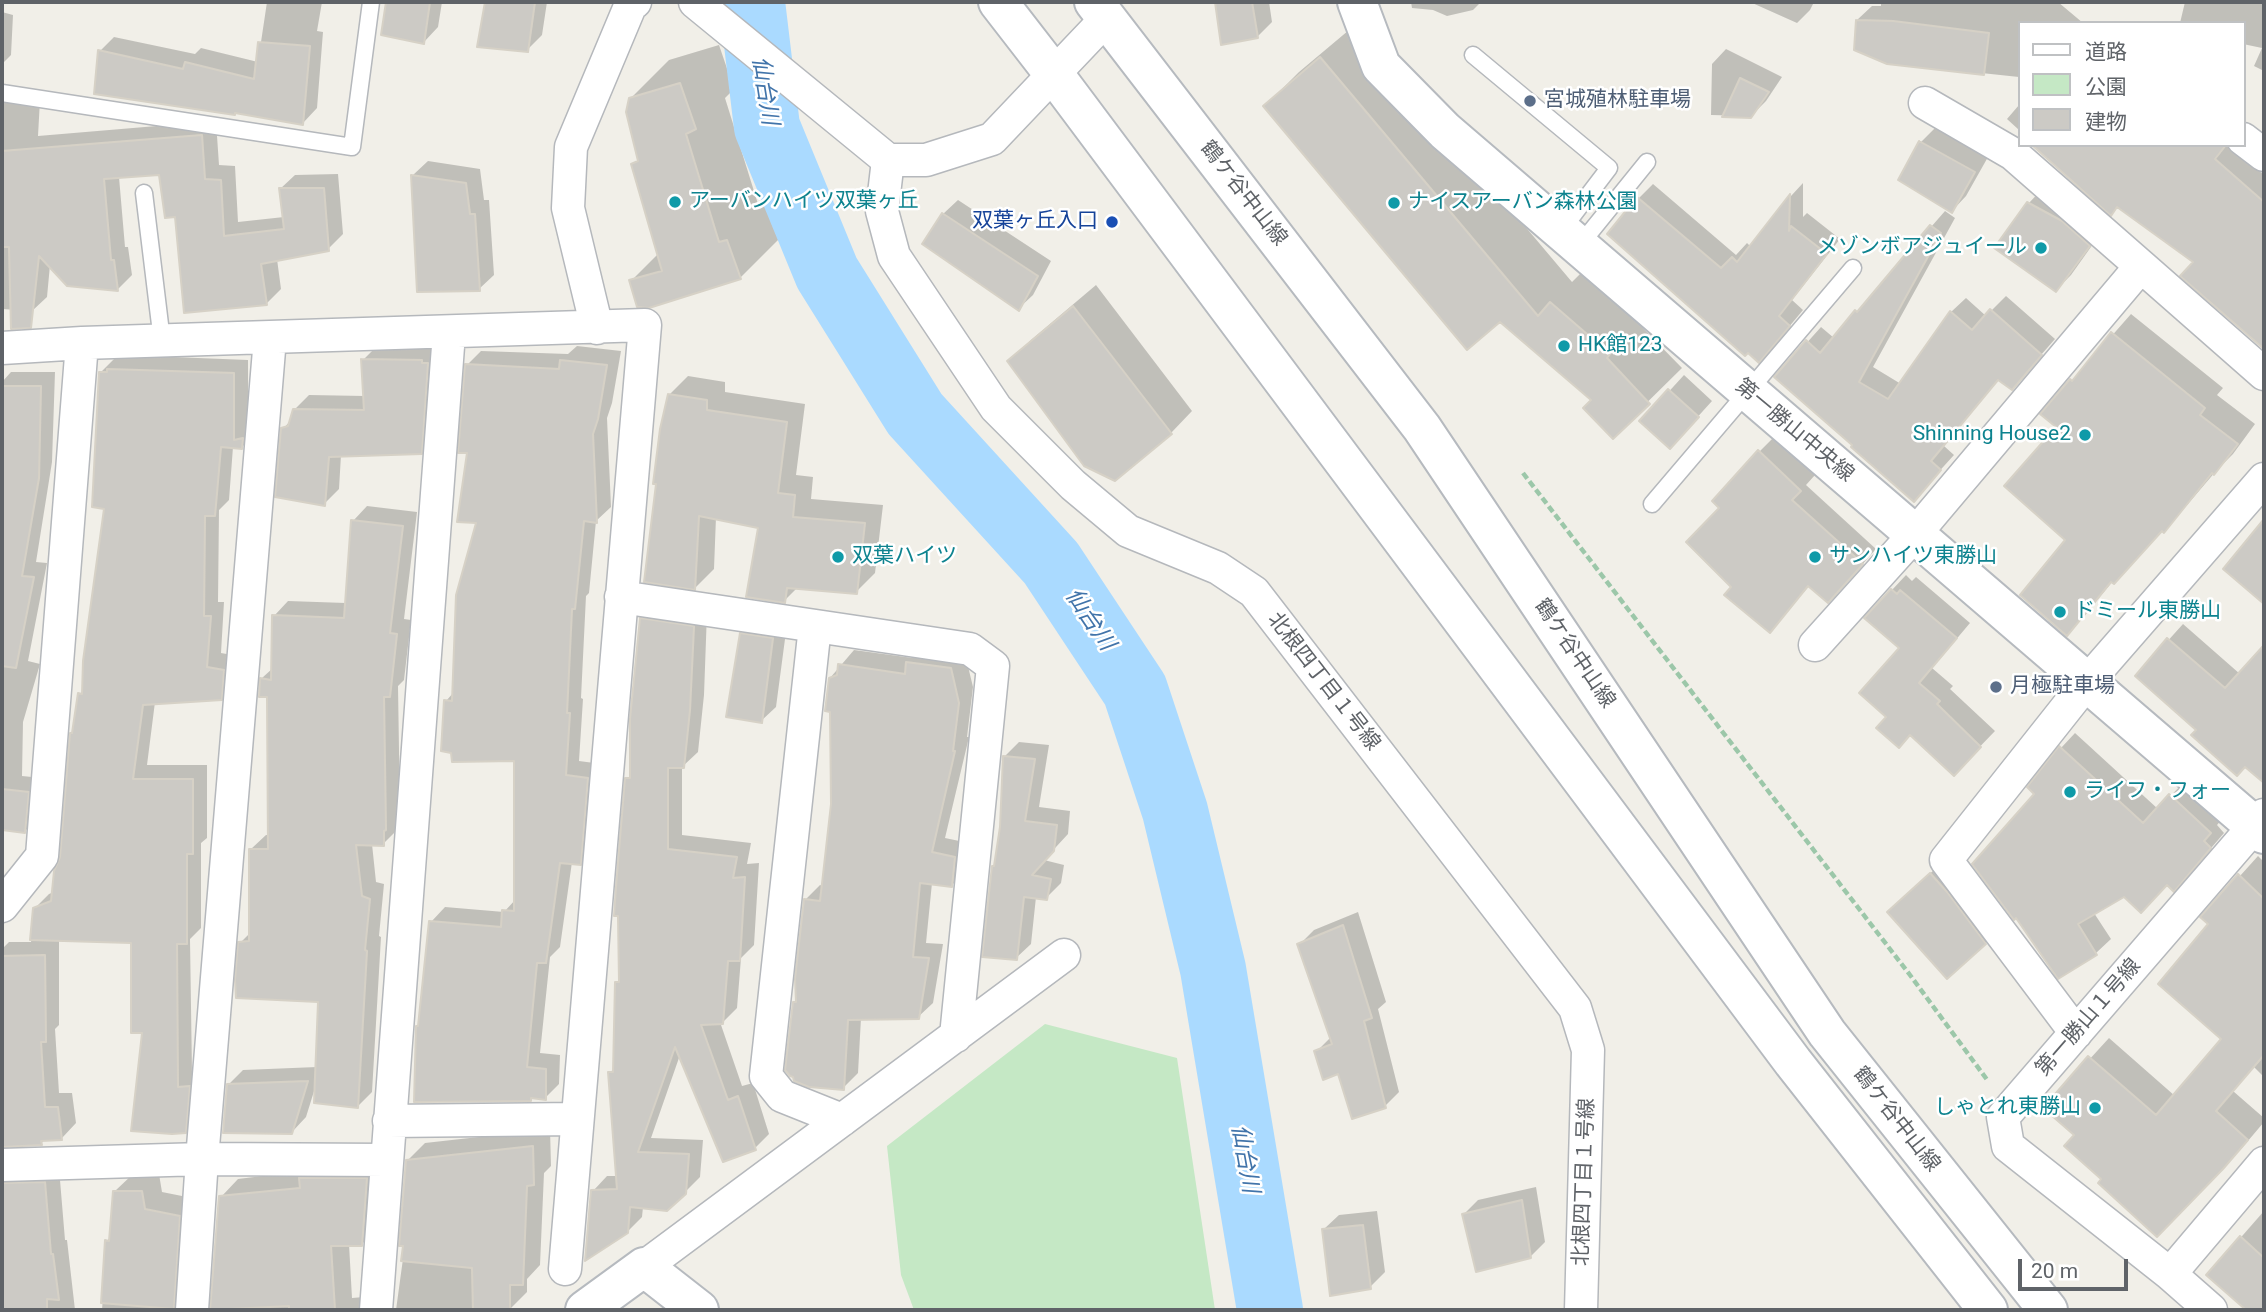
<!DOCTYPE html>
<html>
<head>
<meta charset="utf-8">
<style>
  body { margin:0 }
  #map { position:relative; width:2266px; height:1312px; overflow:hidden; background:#f1efe8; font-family:Roboto,"Noto Sans JP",sans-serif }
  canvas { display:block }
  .frame { position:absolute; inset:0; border:4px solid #5f6368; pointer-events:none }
  .legend { position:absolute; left:2018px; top:21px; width:228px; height:126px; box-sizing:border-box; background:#fff; border:2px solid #bfc1c3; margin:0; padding:9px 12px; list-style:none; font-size:21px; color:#5f6368 }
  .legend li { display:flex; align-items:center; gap:14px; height:35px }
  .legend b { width:35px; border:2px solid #bfc1c3 }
  .scale { position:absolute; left:2018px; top:1259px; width:110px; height:32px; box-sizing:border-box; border:4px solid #5f6368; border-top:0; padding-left:9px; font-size:21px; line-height:24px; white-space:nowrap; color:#5f6368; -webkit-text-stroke:5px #fff; paint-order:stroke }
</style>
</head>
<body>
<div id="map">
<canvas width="2266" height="1312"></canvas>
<div class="frame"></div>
<ul class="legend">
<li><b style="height:9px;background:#fff"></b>道路</li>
<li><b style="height:19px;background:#c5e8c5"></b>公園</li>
<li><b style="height:19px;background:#cccac5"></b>建物</li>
</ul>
<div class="scale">20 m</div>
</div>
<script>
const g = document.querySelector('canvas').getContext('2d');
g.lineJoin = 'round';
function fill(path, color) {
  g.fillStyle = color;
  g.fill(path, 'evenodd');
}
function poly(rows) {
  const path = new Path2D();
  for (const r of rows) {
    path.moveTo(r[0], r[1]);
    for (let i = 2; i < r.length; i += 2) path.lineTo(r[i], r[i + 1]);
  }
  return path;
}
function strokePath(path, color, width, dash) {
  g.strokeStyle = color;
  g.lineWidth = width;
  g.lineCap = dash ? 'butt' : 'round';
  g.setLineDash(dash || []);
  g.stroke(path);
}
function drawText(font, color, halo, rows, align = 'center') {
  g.font = font + ' Roboto,"Noto Sans JP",sans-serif';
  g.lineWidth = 5;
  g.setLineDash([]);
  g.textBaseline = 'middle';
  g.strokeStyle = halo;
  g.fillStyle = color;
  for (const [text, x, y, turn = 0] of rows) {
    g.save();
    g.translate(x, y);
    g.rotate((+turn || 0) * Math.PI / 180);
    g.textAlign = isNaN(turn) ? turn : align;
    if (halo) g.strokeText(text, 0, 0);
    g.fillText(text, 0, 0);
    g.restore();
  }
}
fill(poly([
  [1045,1024,1177,1058,1215,1310,914,1310,901,1275,887,1146]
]), '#c5e8c5');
fill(poly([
  [267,2,322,2,317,31,323,32,317,108,303,123,100,51,114,37,195,54,201,48,258,62],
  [388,2,442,2,438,27,424,42,383,34],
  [486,2,547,2,542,35,527,50,479,45],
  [1216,2,1269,2,1272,22,1257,37,1222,43],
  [1411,2,1471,3,1481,2,1473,10,1447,16,1433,10,1412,8],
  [1750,2,1814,2,1810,10,1797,23],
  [1881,2,2058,2,2083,23,2019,23,2019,77,1887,63,1857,20,1872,6,1881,6],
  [2185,2,2264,2,2264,71,2254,66,2262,48,2243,44,2243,23,2180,23],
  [2,12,13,15,11,55,2,64],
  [1355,25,1572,282,1585,269,1682,368,1613,436,1593,399,1265,106,1299,72],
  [719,45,734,89,725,98,758,204,765,203,779,239,740,278,631,281,659,253,633,165,639,159,630,99,669,60],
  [1726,49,1782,77,1766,101,1751,116,1711,115,1712,64],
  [2,99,40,100,38,136,216,121,219,165,235,166,238,222,284,217,280,189,295,175,338,174,343,234,328,249,277,259,281,289,266,304,160,173,119,177,125,247,128,247,132,275,117,290,50,265,47,297,32,311,2,309],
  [2019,105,2019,130,2007,119],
  [1935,128,1988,157,1966,196,1952,211,1921,142],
  [2036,145,2229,145,2264,175,2264,347,2183,276,2196,261,2119,206,2111,213],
  [428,161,480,169,484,200,489,200,494,275,479,289,413,175],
  [1803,183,1803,217,1807,213,1840,239,1792,300,1803,310,1773,346,1639,198,1653,184,1736,255,1747,243,1751,247,1791,196],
  [2043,188,2103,230,2071,275,2056,290,2029,203],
  [958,200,1051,261,1033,295,1018,309,943,214],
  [1945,211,1955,218,1873,367,1901,384,1951,312,1966,298,1986,316,2006,296,2055,339,2012,388,1999,378,1944,446,1954,455,1914,499,1777,376,1821,327,1834,338],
  [1096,285,1192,411,1171,433,1010,361,1031,340],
  [2131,314,2223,388,2217,395,2255,424,2233,454,2216,471,2182,511,2113,581,2085,615,2067,634,2067,540,2059,427,2043,414],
  [378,345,436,346,435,438,421,453,341,455,339,489,324,504,283,429,291,420,294,410,309,395,365,396,363,360],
  [577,346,621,351,612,403,607,418,611,507,596,521,589,593,586,596,581,698,583,699,579,761,602,764,595,848,580,863,572,862,560,947,550,957,540,1053,560,1055,559,1084,545,1098,533,1096,530,1099,431,922,445,907,504,912,516,899,516,759,446,701,454,692,478,521,469,451,467,365,481,351,568,354],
  [123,355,248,360,248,427,256,433,242,447,233,447,229,500,219,510,218,602,224,602,221,653,238,656,235,684,221,699,155,702,147,765,207,765,207,838,201,843,201,928,190,939,192,1073,203,1072,200,1117,185,1131,144,1032,133,942,59,939,59,1025,55,1029,59,1093,72,1093,76,1123,62,1138,45,1139,41,1144,2,1145,2,949,9,942,31,942,35,908,49,894,54,892,62,858,74,731,80,694,84,689,106,508,100,373,115,358,120,358],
  [11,372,55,372,52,462,36,562,47,563,28,661,40,664,23,722,22,776,42,778,39,817,25,831,2,829,2,382],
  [1684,375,1712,401,1684,432,1642,421],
  [688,376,725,382,725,392,805,404,796,475,813,477,811,499,883,505,875,573,856,592,798,587,784,601,760,526,716,517,714,569,695,588,669,395],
  [1774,437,1815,475,1806,485,1876,549,1842,587,1810,585,1770,631,1733,587,1722,508,1759,452],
  [367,506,417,512,404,619,411,620,404,680,398,686,400,814,398,829,383,844,372,844,376,882,384,884,379,936,381,937,372,1092,358,1106,315,1088,306,1117,292,1132,228,1085,243,1070,317,1067,320,1000,240,943,251,932,251,849,266,835,270,835,269,695,261,696,262,678,273,668,274,616,288,601,346,603,353,521],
  [1906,575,1912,581,1916,577,1970,623,1932,668,1953,686,1950,689,1995,731,1968,759,1911,733,1888,716,1901,647,1892,590],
  [656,605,707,612,704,695,698,752,682,767,682,835,751,843,747,864,759,863,754,945,741,958,737,1008,723,1022,720,1022,742,1086,753,1083,769,1134,755,1148,680,1055,651,1138,703,1140,700,1177,685,1192,643,1207,642,1217,627,1232,593,1191,607,1176,618,1176,610,1073,614,1068,616,983,621,978,627,779,632,774,642,619],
  [756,620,787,624,776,707,761,721,742,634],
  [2183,624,2240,674,2264,647,2264,781,2199,729,2137,675],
  [923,648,965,654,973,687,967,737,969,737,945,838,969,843,966,871,952,885,932,883,926,943,943,944,933,1003,918,1017,861,1018,858,1073,843,1088,794,1003,797,1000,805,900,820,885,823,886,832,804,830,678,854,650,913,658],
  [2075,733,2158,809,2185,781,2224,817,2217,825,2224,833,2188,875,2167,883,2124,895,2094,913,2111,939,2096,953,2059,977,2037,794,2061,748],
  [1019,742,1049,745,1039,807,1070,811,1068,834,1044,860,1064,865,1061,883,1046,898,1036,897,1031,944,1016,958,993,866,997,863,1001,827,1005,756],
  [2258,856,2264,862,2264,1077,2254,1067,2233,1091,2264,1118,2264,1122,2242,1148,2157,1234,2104,1179,2077,1135,2045,1108,2109,1038,2175,1096,2224,1039,2211,924,2203,917],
  [1945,860,2000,928,1985,943,1903,898],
  [1358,912,1386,1002,1378,1009,1399,1092,1385,1106,1316,1052,1331,1037,1299,945,1314,930],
  [550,1129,551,1166,544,1173,540,1265,527,1279,527,1292,509,1310,396,1310,405,1244,407,1161,425,1143],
  [2,1161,59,1168,65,1240,67,1240,75,1310,2,1310],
  [384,1161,379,1226,362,1244,349,1244,352,1298,376,1296,391,1310,212,1310,221,1197,238,1179],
  [133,1174,159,1174,162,1192,197,1199,207,1310,102,1310,107,1241,111,1236,115,1191],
  [1536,1187,1545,1242,1530,1257,1464,1214,1478,1200],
  [1377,1211,1385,1272,1370,1287,1324,1229,1339,1215],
  [2264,1211,2264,1310,2247,1310,2208,1275]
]), '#0003');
strokePath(poly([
  [752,2,767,127,827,273,915,414,1051,563,1135,690,1175,811,1213,969,1270,1310]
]), '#aadaff', 66);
const building = poly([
  [386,2,430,2,424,44,381,35,386,2],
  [485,2,535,2,528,52,477,47,485,2],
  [1215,2,1252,2,1258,38,1221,45,1215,2],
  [1856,20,1893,21,1989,33,1984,75,1887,64,1854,50,1856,20],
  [258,42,310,46,303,125,235,113,235,115,94,94,98,50,183,69,185,62,254,79,258,42],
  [1320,57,1538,316,1550,302,1610,354,1607,358,1650,404,1613,439,1583,408,1591,400,1500,322,1467,350,1263,106,1320,57],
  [1740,78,1769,92,1751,118,1722,117,1740,78],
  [680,83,696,129,686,134,719,242,727,240,741,279,649,308,637,307,629,280,662,271,631,164,638,161,626,112,629,98,680,83],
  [202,135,205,179,221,180,224,236,284,229,279,188,324,188,329,251,261,264,267,305,184,313,175,217,165,218,159,175,104,179,111,260,114,260,118,291,67,286,39,256,31,328,11,329,9,247,2,247,2,151,202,135],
  [1919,141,1975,172,1952,213,1898,180,1919,141],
  [2032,145,2226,145,2215,159,2264,202,2264,349,2180,276,2193,262,2117,207,2111,216,2032,145],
  [411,175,466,183,470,214,475,214,480,291,417,292,411,175],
  [1790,194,1789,231,1791,226,1827,254,1779,316,1790,326,1759,363,1748,353,1745,356,1607,234,1637,197,1721,268,1732,257,1737,262,1790,194],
  [2027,202,2062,221,2090,246,2056,292,1994,248,2027,202],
  [942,213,1038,276,1019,311,922,244,942,213],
  [1930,225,1941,233,1859,382,1888,399,1950,311,1972,330,1990,309,2042,355,2012,390,1998,380,1931,461,1941,470,1914,502,1851,447,1852,445,1774,377,1806,340,1820,353,1855,310,1857,312,1930,225],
  [1073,306,1172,434,1115,481,1084,466,1007,361,1073,306],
  [2111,332,2205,408,2200,415,2238,444,2214,475,2212,473,2164,533,2162,531,2114,584,2111,582,2067,636,2020,595,2065,540,2004,486,2056,427,2040,414,2070,379,2072,381,2111,332],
  [361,359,422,360,422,363,428,363,422,454,329,457,325,506,275,497,281,428,288,426,293,409,364,410,361,359],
  [560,360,607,365,598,419,593,434,597,523,584,521,575,609,572,609,567,713,570,713,566,775,588,778,581,865,560,863,546,963,537,963,527,1067,546,1069,546,1100,531,1098,531,1101,414,1102,416,1026,418,1026,429,921,501,927,502,910,514,911,514,761,452,762,451,753,441,751,444,700,452,701,456,595,476,523,457,522,467,453,458,453,465,364,559,369,560,360],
  [107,369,234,373,234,440,243,438,242,449,221,447,215,516,205,516,204,616,211,616,207,667,224,670,222,700,143,705,133,779,193,779,193,854,187,854,187,944,177,944,178,1087,190,1086,186,1133,172,1134,131,1131,142,1033,131,1033,131,943,30,940,33,908,51,901,54,871,60,857,70,733,72,733,78,693,82,694,83,661,104,509,92,507,99,372,107,372,107,369],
  [2,386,41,386,39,478,22,576,34,577,16,668,2,666,2,386],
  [1668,389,1699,417,1670,449,1639,421,1668,389],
  [668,394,707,400,707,410,787,422,778,493,795,495,793,517,865,523,857,594,787,588,785,603,746,597,758,528,699,516,695,590,644,582,656,484,653,484,660,429,668,394],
  [1758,450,1801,491,1792,500,1863,564,1828,603,1808,586,1770,633,1724,595,1731,587,1686,542,1719,508,1712,501,1758,450],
  [2264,519,2264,604,2223,569,2264,519],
  [351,520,403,526,390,633,397,634,390,697,384,697,386,830,384,831,384,846,356,845,362,896,370,899,365,950,367,951,358,1108,314,1103,318,1002,236,998,235,980,238,942,249,941,249,849,268,849,267,697,259,697,260,678,271,680,272,615,344,618,351,520],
  [1891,589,1897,594,1900,590,1957,638,1919,683,1940,701,1937,704,1981,747,1954,776,1910,735,1899,748,1876,728,1886,717,1859,693,1899,648,1864,618,1891,589],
  [640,618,694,626,690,710,684,768,668,768,668,849,737,857,733,878,745,877,740,961,728,961,723,1024,701,1025,728,1100,738,1096,756,1150,723,1162,675,1047,638,1152,689,1154,686,1194,667,1211,630,1207,628,1233,585,1261,591,1190,617,1189,608,1072,613,1072,615,982,619,982,618,916,614,916,616,887,625,778,630,778,630,719,640,618],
  [740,633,773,638,762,723,726,717,740,633],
  [2167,638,2225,688,2264,645,2264,783,2245,767,2237,776,2191,735,2196,730,2135,676,2167,638],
  [906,662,951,668,959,703,953,751,955,751,932,852,955,857,952,887,920,883,913,957,929,958,919,1019,848,1020,844,1090,809,1087,794,1081,793,1077,790,1076,785,1070,793,1002,796,1002,795,979,804,899,820,901,831,804,830,712,825,711,829,678,837,675,838,664,905,674,906,662],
  [2059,746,2143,823,2169,794,2211,833,2204,841,2211,848,2174,892,2167,885,2141,913,2124,897,2078,924,2097,955,2058,979,2016,918,2014,920,1972,864,2034,794,2027,787,2059,746],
  [1003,756,1035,759,1025,821,1057,825,1054,851,1032,875,1051,879,1047,900,1024,897,1017,960,982,957,992,866,994,866,1000,827,1003,756],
  [2,789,29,792,25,833,2,830,2,789],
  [1930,873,1947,892,1986,944,1947,979,1887,912,1930,873],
  [2238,874,2264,899,2264,1055,2216,1111,2248,1140,2223,1169,2157,1237,2098,1183,2101,1179,2064,1146,2074,1135,2043,1108,2088,1056,2156,1115,2221,1039,2158,984,2208,924,2200,917,2238,874],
  [1343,925,1372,1018,1364,1021,1386,1108,1352,1119,1338,1074,1323,1080,1314,1051,1332,1044,1297,944,1343,925],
  [45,955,46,1042,41,1042,45,1107,58,1107,62,1140,41,1141,42,1145,2,1147,2,956,45,955],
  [308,1081,292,1134,223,1133,227,1084,308,1081],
  [533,1146,534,1185,527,1186,523,1285,510,1285,510,1310,473,1310,472,1268,401,1261,403,1246,399,1246,406,1160,533,1146],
  [299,1178,367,1178,362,1246,331,1246,335,1310,289,1310,289,1306,210,1310,219,1196,300,1188,299,1178],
  [45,1182,51,1254,53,1254,59,1300,47,1299,47,1310,2,1310,2,1183,45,1182],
  [113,1191,142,1191,145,1209,180,1216,174,1309,101,1303,105,1240,109,1241,113,1191],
  [1522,1200,1531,1258,1476,1272,1462,1214,1522,1200],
  [1363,1225,1371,1289,1330,1296,1322,1229,1363,1225],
  [2240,1236,2264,1258,2264,1310,2246,1310,2206,1275,2240,1236]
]);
fill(building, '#cccac5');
strokePath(building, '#d6d1c6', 2);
const lane = poly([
  [1473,55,1609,168,1561,231],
  [2,93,352,147,371,2],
  [144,193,162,341],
  [1579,246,1647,162],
  [1652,504,1853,268]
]);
const street = poly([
  [695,2,888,160,926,160,992,139,1107,18],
  [2243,139,2264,155],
  [888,160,882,211,894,256,996,408,1073,485,1128,531,1218,568,1254,592,1575,1008,1588,1050,1581,1310],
  [2141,266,2264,374],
  [597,328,568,208,571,147,631,4,635,2],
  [2,348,82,343,645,325,565,1269],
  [621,597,970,649,993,666,956,1036],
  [815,626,766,1076,782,1096,842,1120],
  [1815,645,1915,534,2141,266,2013,154,1925,103],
  [2,906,42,856,82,343],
  [2076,1033,1946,860,2087,682,2264,479],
  [389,1121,577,1119],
  [2,1165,202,1159,387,1160],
  [644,1267,1064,955],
  [2170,1274,2264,1163],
  [192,1310,202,1159,270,338],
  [376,1310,449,333],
  [2211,1310,2170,1274,2008,1146,2003,1117,2264,815]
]);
const secondary = poly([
  [998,2,1053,73,1793,1062,1988,1310],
  [1094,2,1422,428,1827,1033,2048,1310],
  [1357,2,1381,66,1445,131,2264,834],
  [585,1310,644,1267,699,1310]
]);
strokePath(lane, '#b5b8bc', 19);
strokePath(street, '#b5b8bc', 35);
strokePath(secondary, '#b6babf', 42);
strokePath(poly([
  [1523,473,1910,975,1988,1081]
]), '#9cc7a9', 4.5, [7, 3.5]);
strokePath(lane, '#fff', 16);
strokePath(street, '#fff', 32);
strokePath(secondary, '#fff', 38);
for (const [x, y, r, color] of [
  [1530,101,7,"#5c6f8a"],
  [675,202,7,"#0f9aa8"],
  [1394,203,7,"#0f9aa8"],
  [1112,222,7,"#1a4fb4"],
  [2041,248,7,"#0f9aa8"],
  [1564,346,7,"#0f9aa8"],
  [2085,435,7,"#0f9aa8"],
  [838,557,7,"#0f9aa8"],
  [1815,557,7,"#0f9aa8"],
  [2060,612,7,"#0f9aa8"],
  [1996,687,7,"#5c6f8a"],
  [2070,792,7,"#0f9aa8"],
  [2095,1108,7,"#0f9aa8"]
]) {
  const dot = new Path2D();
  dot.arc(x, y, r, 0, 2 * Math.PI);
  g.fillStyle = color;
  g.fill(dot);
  strokePath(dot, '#fff', 2.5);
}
drawText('21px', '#4e5e75', '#fff', [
  ["宮城殖林駐車場",1544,101],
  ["月極駐車場",2010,687]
], 'left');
drawText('21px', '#5f6368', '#fff', [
  ["鶴ケ谷中山線",1243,194,52],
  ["第一勝山中央線",1794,431,40],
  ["鶴ケ谷中山線",1574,654,56],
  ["北根四丁目１号線",1323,682,52],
  ["第一勝山１号線",2089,1018,-49],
  ["鶴ケ谷中山線",1896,1120,52],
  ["北根四丁目１号線",1585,1182,-88]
]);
drawText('21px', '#0d838f', '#fff', [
  ["アーバンハイツ双葉ヶ丘",689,202],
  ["ナイスアーバン森林公園",1408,203],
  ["メゾンボアジュイール",2027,248,"right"],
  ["HK館123",1578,346],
  ["Shinning House2",2071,435,"right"],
  ["双葉ハイツ",852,557],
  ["サンハイツ東勝山",1829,557],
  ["ドミール東勝山",2074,612],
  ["ライフ・フォー",2084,792],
  ["しゃとれ東勝山",2081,1108,"right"]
], 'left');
drawText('21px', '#164399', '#fff', [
  ["双葉ヶ丘入口",1098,222]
], 'right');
drawText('italic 23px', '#4174aa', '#fff', [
  ["仙台川",764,91,81],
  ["仙台川",1089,620,56],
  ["仙台川",1244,1159,80]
]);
</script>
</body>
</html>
